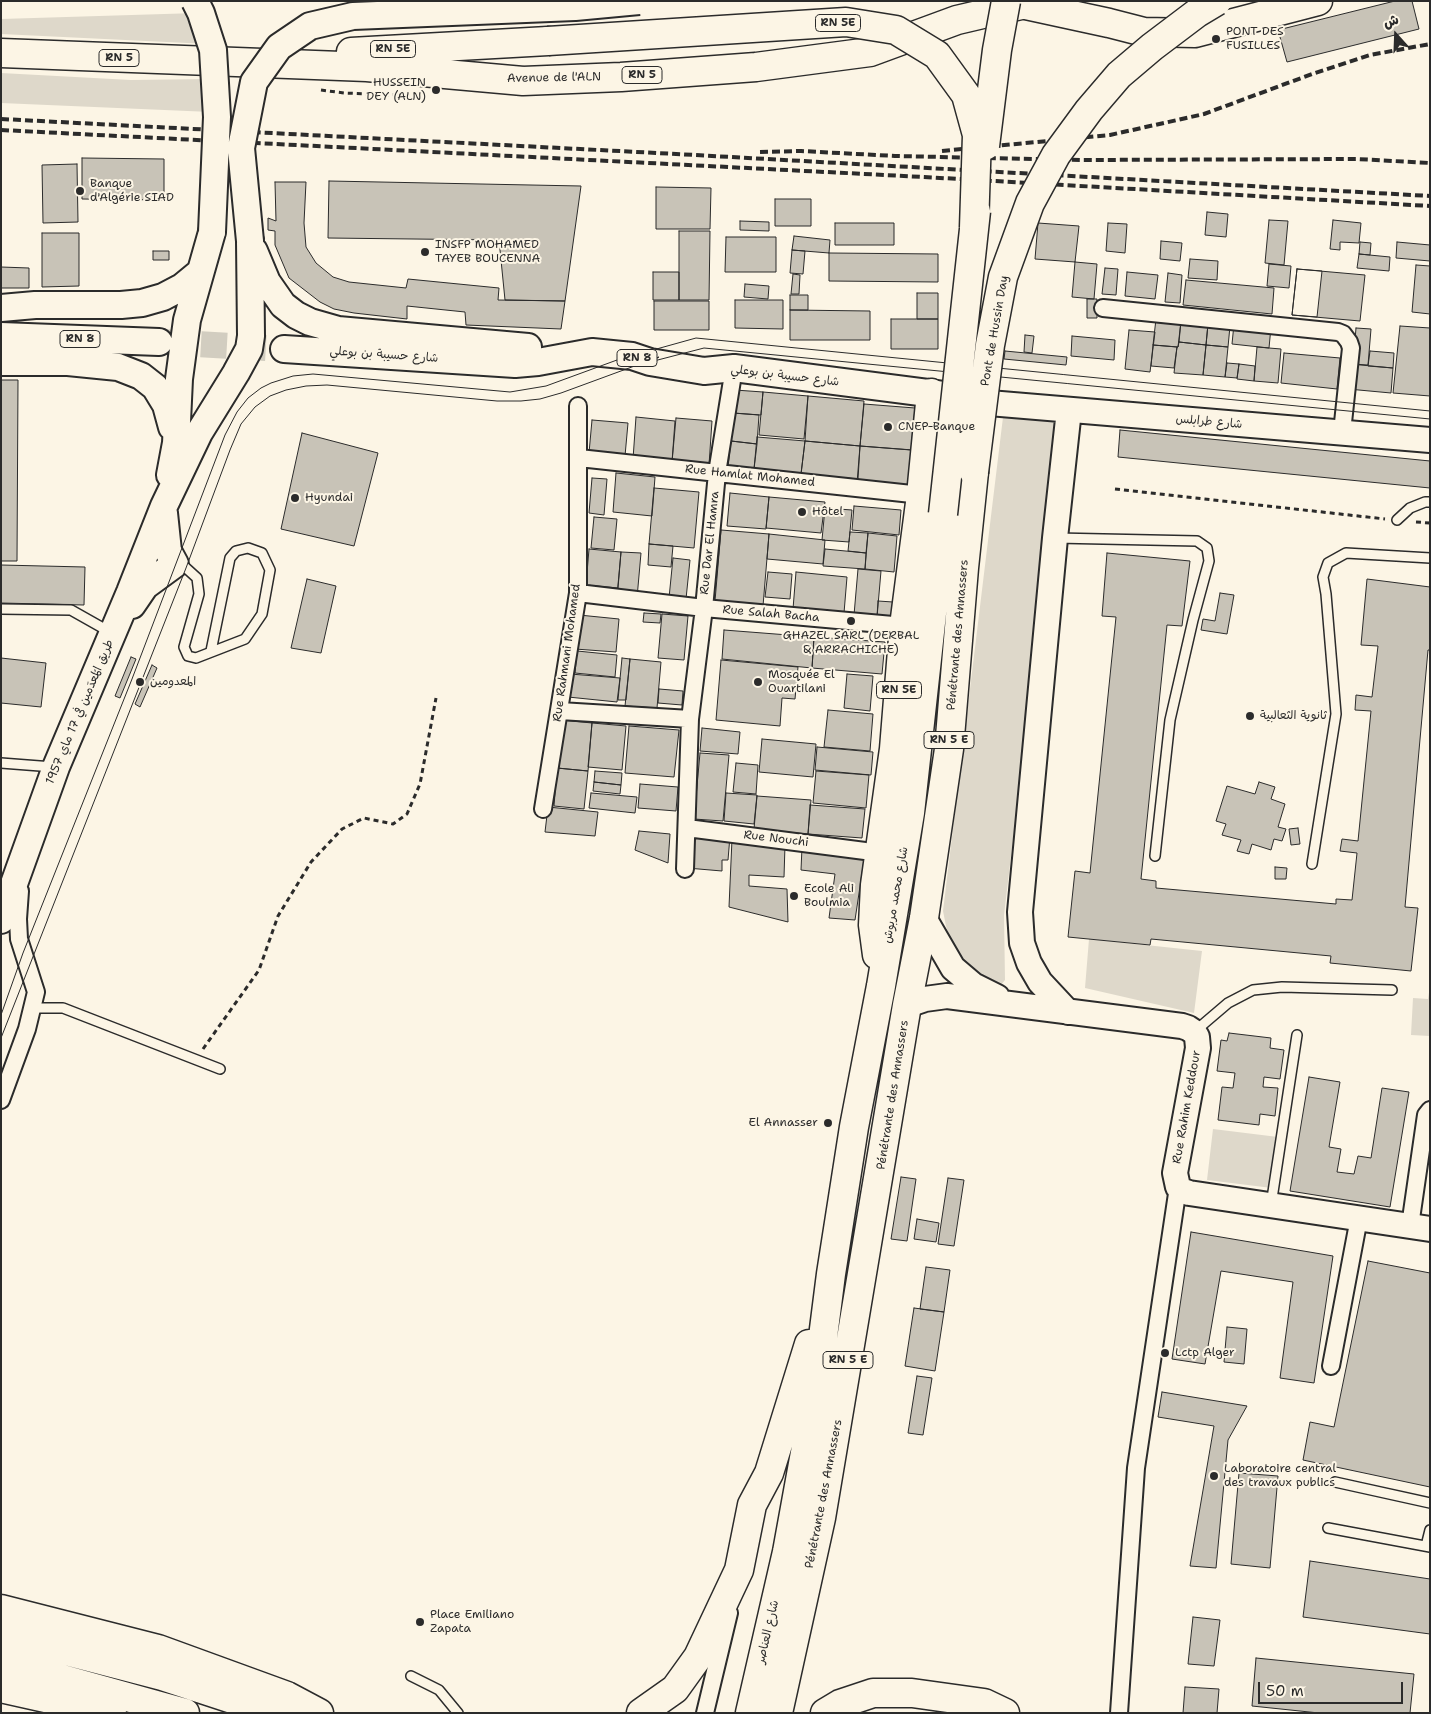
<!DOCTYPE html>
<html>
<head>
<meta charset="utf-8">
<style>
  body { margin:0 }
  #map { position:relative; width:1431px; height:1714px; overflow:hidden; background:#fcf5e5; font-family:"Shantell Sans","Playpen Sans Arabic",sans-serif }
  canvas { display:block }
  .frame { position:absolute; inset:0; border:2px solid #2b2b2b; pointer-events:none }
  .north { position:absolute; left:1371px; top:10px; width:50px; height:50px; -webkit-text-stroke:4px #fcf5e5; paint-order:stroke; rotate:340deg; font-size:14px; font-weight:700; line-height:20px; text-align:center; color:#2b2b2b }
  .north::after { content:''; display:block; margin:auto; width:18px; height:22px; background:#2b2b2b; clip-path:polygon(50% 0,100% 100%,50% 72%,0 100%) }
  .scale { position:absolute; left:1258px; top:1682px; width:145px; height:22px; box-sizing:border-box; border:2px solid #2b2b2b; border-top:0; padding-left:6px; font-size:15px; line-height:18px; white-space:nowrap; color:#2b2b2b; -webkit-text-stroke:4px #fcf5e5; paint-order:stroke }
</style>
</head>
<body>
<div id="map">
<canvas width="1431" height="1714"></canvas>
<div class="frame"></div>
<div class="north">ش</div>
<div class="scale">50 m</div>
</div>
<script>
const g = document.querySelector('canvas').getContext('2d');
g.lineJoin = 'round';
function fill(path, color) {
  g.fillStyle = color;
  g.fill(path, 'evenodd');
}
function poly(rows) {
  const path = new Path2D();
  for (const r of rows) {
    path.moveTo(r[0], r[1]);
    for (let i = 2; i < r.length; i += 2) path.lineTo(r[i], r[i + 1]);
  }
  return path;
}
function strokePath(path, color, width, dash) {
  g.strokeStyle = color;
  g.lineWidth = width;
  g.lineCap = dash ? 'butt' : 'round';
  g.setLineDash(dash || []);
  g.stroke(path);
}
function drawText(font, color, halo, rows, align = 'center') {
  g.font = font + ' "Shantell Sans","Playpen Sans Arabic",sans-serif';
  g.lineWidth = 4;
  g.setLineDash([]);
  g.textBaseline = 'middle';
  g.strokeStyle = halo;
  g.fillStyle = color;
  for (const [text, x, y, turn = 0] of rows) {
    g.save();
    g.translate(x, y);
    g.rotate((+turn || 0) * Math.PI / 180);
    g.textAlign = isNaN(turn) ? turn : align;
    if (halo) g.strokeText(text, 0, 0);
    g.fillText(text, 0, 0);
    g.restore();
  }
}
fill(poly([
  [197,13,208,44,1,34,1,19],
  [1,73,131,80,209,79,211,112,1,103],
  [1004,409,1058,419,1050,527,1004,915,1005,980,1001,985,995,984,976,973,963,960,951,941,946,926,943,911],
  [1089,939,1202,951,1194,1013,1085,988],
  [1430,986,1430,1036,1411,1035,1413,998,1428,999],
  [1213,1129,1278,1137,1272,1188,1207,1180]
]), '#ded8ca');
const building = poly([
  [1395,1,1412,1,1419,29,1287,62,1278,30,1395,1],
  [82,158,164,159,164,200,82,199,82,158],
  [77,164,78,222,43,223,42,165,77,164],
  [329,181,581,186,565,301,505,300,499,240,328,238,329,181],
  [275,182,306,182,304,223,306,247,316,263,333,277,349,282,406,288,408,279,499,288,498,300,565,301,561,329,466,325,465,312,407,306,407,319,354,313,334,309,320,302,289,278,275,245,275,231,268,230,268,218,276,221,275,182],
  [656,187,711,188,710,229,656,229,656,187],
  [775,199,811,199,811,226,775,226,775,199],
  [1207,212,1228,214,1226,237,1205,235,1207,212],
  [1269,220,1288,221,1284,265,1265,263,1269,220],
  [1333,220,1361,223,1359,243,1340,242,1340,250,1330,249,1333,220],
  [740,221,769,222,769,231,740,230,740,221],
  [835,223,894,223,894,245,835,245,835,223],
  [1038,223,1079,226,1075,262,1035,259,1038,223],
  [1108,223,1127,224,1125,253,1106,251,1108,223],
  [679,231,710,231,709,300,679,300,679,231],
  [42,233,79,233,79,286,42,287,42,233],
  [794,236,830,240,829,253,792,250,794,236],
  [726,237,776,237,776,272,725,272,726,237],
  [1161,241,1182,243,1180,261,1160,259,1161,241],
  [1360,242,1371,243,1370,255,1359,254,1360,242],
  [1397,242,1430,245,1430,261,1396,258,1397,242],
  [792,250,805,251,803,274,790,273,792,250],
  [153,251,169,251,169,260,153,260,153,251],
  [829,253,938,254,938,282,829,281,829,253],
  [1359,254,1390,257,1389,271,1357,268,1359,254],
  [1190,259,1218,261,1217,280,1188,278,1190,259],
  [1075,262,1097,264,1094,299,1072,297,1075,262],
  [1269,264,1291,266,1289,288,1267,286,1269,264],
  [1416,265,1430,266,1430,314,1412,312,1416,265],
  [1,267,29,268,29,288,1,288,1,267],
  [1105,268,1118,269,1116,295,1102,294,1105,268],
  [1297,269,1365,275,1360,321,1292,315,1297,269],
  [1297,269,1322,271,1317,317,1292,315,1297,269],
  [653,272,679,272,679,300,653,300,653,272],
  [1127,272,1158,275,1155,299,1125,296,1127,272],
  [1168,273,1182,275,1180,303,1165,302,1168,273],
  [793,274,800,275,799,294,791,294,793,274],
  [1186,280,1274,288,1272,314,1183,305,1186,280],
  [745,284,769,286,768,299,744,297,745,284],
  [917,293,938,293,938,319,917,319,917,293],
  [790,295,808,295,808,310,790,310,790,295],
  [1087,299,1097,299,1097,318,1087,318,1087,299],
  [735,300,783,300,783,329,735,328,735,300],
  [654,301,709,301,709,330,654,330,654,301],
  [790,310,870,311,870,340,790,340,790,310],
  [891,319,938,319,938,349,891,349,891,319],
  [1156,319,1181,321,1178,347,1153,345,1156,319],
  [1181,321,1208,324,1206,345,1179,342,1181,321],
  [1208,324,1230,326,1228,347,1206,345,1208,324],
  [1234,324,1271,327,1269,348,1232,344,1234,324],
  [1400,326,1430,328,1430,396,1393,393,1400,326],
  [1356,328,1371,329,1368,365,1353,364,1356,328],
  [1129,330,1155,332,1150,372,1125,369,1129,330],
  [1025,335,1034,336,1032,353,1024,352,1025,335],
  [1072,336,1115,340,1114,360,1071,356,1072,336],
  [1179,342,1206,345,1203,375,1174,373,1177,347,1178,347,1179,342],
  [1153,345,1177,347,1174,368,1151,366,1153,345],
  [1206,345,1228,347,1225,377,1203,375,1206,345],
  [1257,347,1281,349,1278,383,1254,381,1257,347],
  [1005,351,1067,357,1066,365,1004,359,1005,351],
  [1370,351,1394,353,1393,368,1368,366,1370,351],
  [1284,353,1340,358,1337,389,1281,383,1284,353],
  [1227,363,1239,364,1237,378,1225,377,1227,363],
  [1239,364,1255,366,1254,381,1237,379,1239,364],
  [1350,364,1393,368,1391,393,1348,389,1350,364],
  [1,380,18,380,17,561,1,561,1,380],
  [735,390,763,392,761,415,733,413,735,390],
  [763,392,808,396,804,439,759,435,763,392],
  [808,396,864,401,860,446,805,441,808,396],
  [864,404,915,408,911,450,860,446,864,404],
  [733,413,759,415,757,444,731,441,733,413],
  [636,417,675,421,672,462,633,459,636,417],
  [676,418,712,421,709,465,672,462,676,418],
  [592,420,628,423,625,456,589,453,592,420],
  [1120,430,1430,461,1430,488,1118,457,1120,430],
  [302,433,378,453,354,546,281,529,302,433],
  [757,437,805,441,801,474,754,469,757,437],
  [731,441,757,444,754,469,728,467,731,441],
  [805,441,860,446,858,479,801,474,805,441],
  [860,446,913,450,909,487,857,483,860,446],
  [616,473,655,477,652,516,613,512,616,473],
  [592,478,607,479,604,515,589,513,592,478],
  [654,488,699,492,694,548,649,544,654,488],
  [730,493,769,497,766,529,727,526,730,493],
  [769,497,825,502,821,533,766,528,769,497],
  [854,506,901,510,899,535,852,530,854,506],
  [825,508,852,510,849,542,822,540,825,508],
  [594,517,617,519,614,550,591,548,594,517],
  [721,530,769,534,763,606,715,601,721,530],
  [850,532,868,533,866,553,848,551,850,532],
  [868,533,897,536,894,572,865,569,868,533],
  [769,534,825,540,823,564,767,559,769,534],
  [649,544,673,546,671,567,648,565,649,544],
  [589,549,621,552,618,588,586,585,589,549],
  [825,549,866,553,865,569,823,566,825,549],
  [621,552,641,553,637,598,617,596,621,552],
  [1107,553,1190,561,1182,626,1167,625,1141,879,1156,881,1156,888,1336,904,1336,899,1352,900,1357,853,1340,851,1342,839,1358,841,1371,711,1355,710,1356,695,1372,697,1378,646,1361,645,1367,579,1430,587,1430,650,1428,650,1405,907,1418,908,1411,971,1330,963,1331,956,1151,939,1150,945,1068,937,1075,871,1090,873,1116,617,1102,616,1107,553],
  [673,558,690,560,686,599,669,598,673,558],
  [1,565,85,567,84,605,1,603,1,565],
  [858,569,881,571,877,617,854,615,858,569],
  [768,572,792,574,790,599,765,597,768,572],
  [796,572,847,577,844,613,793,609,796,572],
  [307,579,336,586,321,653,291,648,307,579],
  [1220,593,1234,595,1227,634,1201,630,1203,619,1215,621,1220,593],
  [878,601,893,602,892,618,877,617,878,601],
  [644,613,661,614,660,623,643,622,644,613],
  [662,614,688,616,684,660,658,658,662,614],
  [579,615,619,619,616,652,575,649,579,615],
  [724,630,814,637,812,668,722,659,724,630],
  [814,637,885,642,882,674,812,668,814,637],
  [577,651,617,655,615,677,575,673,577,651],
  [131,657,136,659,120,698,115,696,131,657],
  [1,658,46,663,41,707,1,703,1,658],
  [622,658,630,659,626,700,618,700,622,658],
  [630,659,661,662,657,708,625,706,630,659],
  [721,660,798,667,795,699,782,698,780,726,716,720,721,660],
  [152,665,157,668,140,707,135,704,152,665],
  [570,674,620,678,617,702,568,697,570,674],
  [847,674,873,676,870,711,844,708,847,674],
  [659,689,683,691,682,705,658,703,659,689],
  [828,710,873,714,870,751,824,747,828,710],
  [562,720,592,723,588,771,557,768,562,720],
  [592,723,626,726,622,770,588,767,592,723],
  [629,726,679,730,674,777,625,773,629,726],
  [702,728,740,732,738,754,700,751,702,728],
  [762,739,816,744,813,777,759,772,762,739],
  [817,747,873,752,871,775,815,770,817,747],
  [700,753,729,755,723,821,694,819,700,753],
  [736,763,758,765,756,794,733,792,736,763],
  [557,768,588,771,584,809,554,806,557,768],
  [595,771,622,773,621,785,594,782,595,771],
  [816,771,869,775,866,808,813,803,816,771],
  [594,782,621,785,620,794,593,791,594,782],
  [1259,782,1275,787,1271,799,1285,804,1278,827,1286,829,1282,841,1274,839,1271,850,1252,844,1249,854,1237,851,1241,840,1222,835,1226,824,1216,821,1227,786,1255,794,1259,782],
  [640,784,678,787,676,811,638,808,640,784],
  [591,793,637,797,635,813,589,808,591,793],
  [726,793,757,795,754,824,724,821,726,793],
  [757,796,811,800,808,834,754,829,757,796],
  [810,805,865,809,862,838,808,834,810,805],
  [548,807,598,812,595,836,545,832,548,807],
  [1298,828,1300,844,1291,845,1289,829,1298,828],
  [639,831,670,834,668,863,635,850,639,831],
  [690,833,730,836,728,860,722,860,722,871,687,868,690,833],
  [732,839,785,845,784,877,749,875,749,886,787,889,788,922,729,907,732,839],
  [802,847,865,853,855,920,829,918,835,874,801,870,802,847],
  [1275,867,1287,868,1286,879,1275,879,1275,867],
  [1229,1033,1271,1038,1270,1048,1284,1050,1280,1079,1264,1077,1263,1087,1278,1088,1275,1116,1260,1114,1259,1125,1218,1120,1222,1087,1233,1088,1235,1073,1217,1071,1221,1040,1227,1041,1229,1033],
  [1309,1077,1340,1082,1329,1147,1341,1149,1337,1172,1354,1174,1358,1156,1371,1158,1382,1088,1409,1092,1390,1207,1290,1191,1309,1077],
  [901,1177,916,1179,907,1241,891,1239,901,1177],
  [948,1178,964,1180,954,1246,938,1244,948,1178],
  [917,1219,939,1223,936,1242,914,1239,917,1219],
  [1191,1232,1333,1256,1314,1383,1280,1378,1293,1282,1221,1271,1205,1364,1172,1359,1191,1232],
  [1368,1261,1430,1273,1430,1487,1303,1460,1310,1422,1334,1427,1368,1261],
  [926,1267,950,1270,944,1312,920,1309,926,1267],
  [914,1308,944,1312,935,1371,905,1366,914,1308],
  [1227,1327,1247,1329,1244,1364,1224,1362,1227,1327],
  [917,1376,932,1378,923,1435,908,1433,917,1376],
  [1162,1392,1247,1406,1228,1440,1216,1568,1190,1566,1214,1426,1158,1417,1162,1392],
  [1239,1473,1278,1476,1270,1568,1231,1564,1239,1473],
  [1310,1561,1430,1579,1430,1634,1303,1617,1310,1561],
  [1193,1617,1220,1620,1214,1666,1188,1664,1193,1617],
  [1256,1658,1414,1674,1410,1713,1319,1713,1252,1706,1256,1658],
  [1185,1687,1219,1689,1217,1713,1183,1713,1185,1687]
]);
fill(building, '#c8c3b7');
strokePath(building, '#2b2b2b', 1);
strokePath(poly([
  [162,342,284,349]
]), '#d2cdc0', 26, [26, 13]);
const lane = poly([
  [1397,520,1410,508,1425,502,1430,502],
  [1056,538,1197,541,1207,548,1209,561,1193,620,1170,720,1155,856],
  [178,565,186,568,197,578,199,594,184,647,188,656,196,658,245,639,262,614,270,570,262,553,248,548,236,551,230,558,211,651],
  [1,609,71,610,110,632],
  [1,763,53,767],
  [1312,864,1336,714,1326,594,1323,577,1328,563,1346,553,1430,558],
  [34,1008,63,1008,220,1069],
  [1194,1032,1228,1003,1253,990,1282,987,1392,990],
  [1271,1205,1297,1035],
  [1335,1482,1430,1503],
  [1328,1528,1430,1547],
  [1426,1546,1430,1530],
  [411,1676,439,1690,458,1713]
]);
const street = poly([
  [1103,308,1338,332,1343,334,1349,342,1351,348,1342,432],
  [579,458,921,495],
  [578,593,704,608,904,626],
  [560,711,690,719],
  [543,809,578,593,578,406],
  [687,828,865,851],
  [685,869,690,719,704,608,717,473,734,368],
  [1,1100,27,1029,36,992,19,939,18,919,20,891],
  [1410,1226,1426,1115,1430,1110],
  [1331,1366,1359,1218],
  [705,1713,729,1613],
  [1119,1713,1136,1468,1178,1187]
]);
const secondary = poly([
  [989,403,1430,440],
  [924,918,953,968,973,985,997,997],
  [907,1005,925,999,947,996,1182,1026,1188,1028,1194,1032,1197,1037,1198,1048,1175,1173,1178,1187,1183,1191,1189,1193,1430,1229],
  [1068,1012,1040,982,1029,963,1022,943,1020,912,1055,538,1069,410]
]);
const primary = poly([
  [254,251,267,282,283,305,296,315,310,322,338,330,528,347],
  [1,308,35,305,121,305,142,303,163,297,182,287,199,273],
  [1,336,159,342],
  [284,349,515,364,538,362,592,352,632,356,650,362,704,371,734,368,951,396],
  [1,362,68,362,118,367,141,376,155,387,166,405,172,427],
  [170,475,176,443,179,379,187,320,212,232],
  [132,605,145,586,175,564,168,551,164,513],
  [1,920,56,767,130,592,164,506,199,433,236,373,249,349,251,336,250,241]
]);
const highway = poly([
  [1026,5,1109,23,1144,32,1195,33,1318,1],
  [351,52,548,41],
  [1,53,367,67,523,81,621,77,756,67,870,52,957,20,1038,1],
  [877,955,873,925,875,885,894,749,904,626,921,495,931,393],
  [1,1609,158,1649,287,1696,319,1713],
  [1,1634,162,1676,275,1713],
  [1,1662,185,1713],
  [1,1688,112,1713],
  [641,1713,675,1689,698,1657,739,1570,752,1505,769,1473,809,1344],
  [750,1713,787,1552,816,1392,831,1274,854,1127,881,986,910,813,943,514],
  [778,1713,821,1518,907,1005,924,918,949,749,964,568,974,472],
  [825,1713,840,1704,873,1693,912,1693,984,1703,1005,1713]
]);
strokePath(lane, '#2b2b2b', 12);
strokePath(street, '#2b2b2b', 20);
strokePath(secondary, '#2b2b2b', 28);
strokePath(primary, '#2b2b2b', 30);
strokePath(highway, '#2b2b2b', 31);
strokePath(poly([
  [321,90,344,93,398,95],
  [1115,489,1385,519],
  [1416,522,1430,523],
  [203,1049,259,970,278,916,311,862,342,829,364,818,393,824,407,814,420,784,436,698]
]), '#2b2b2b', 3, [5, 4]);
strokePath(lane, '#fcf5e5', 9);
strokePath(street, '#fcf5e5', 16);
strokePath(secondary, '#fcf5e5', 24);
strokePath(primary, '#fcf5e5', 26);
strokePath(highway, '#fcf5e5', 28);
strokePath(poly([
  [1,1015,23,953,132,679,225,435,237,412,248,398,261,388,271,383,293,376,313,374,510,392,546,386,617,360,696,338,1430,411],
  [1,1038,186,568,230,450,241,424,255,407,270,396,286,390,306,386,327,385,497,401,521,401,540,399,561,393,659,357,650,362,704,348,1430,419]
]), '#2b2b2b', 1);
strokePath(poly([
  [1,119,695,155,1430,196],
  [1,130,924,177,1430,206],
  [942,151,1110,135,1204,114,1312,74,1370,55,1430,44],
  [760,152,801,151,895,156,1082,160,1357,159,1430,163]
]), '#2b2b2b', 4, [8, 4]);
const primaryBridge = poly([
  [195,1,201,13,213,50,217,117,212,232],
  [250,241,241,148,254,82,279,47,310,26,353,16,575,7,639,1]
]);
const highwayBridge = poly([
  [548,41,846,22,896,30,937,55,966,95,977,135,974,228],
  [985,146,997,50,1006,1],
  [974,472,990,345,1003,277,1030,203,1056,155,1089,110,1119,75,1152,47,1197,13,1217,1],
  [943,514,976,211]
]);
strokePath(primaryBridge, '#2b2b2b', 30, []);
strokePath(highwayBridge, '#2b2b2b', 31, []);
strokePath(primaryBridge, '#fcf5e5', 26);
strokePath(highwayBridge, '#fcf5e5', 28);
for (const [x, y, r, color] of [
  [1216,39,5,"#2b2b2b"],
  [436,90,5,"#2b2b2b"],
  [80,191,5,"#2b2b2b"],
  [425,252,5,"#2b2b2b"],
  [888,427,5,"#2b2b2b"],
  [295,498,5,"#2b2b2b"],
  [802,512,5,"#2b2b2b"],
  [851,621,5,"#2b2b2b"],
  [140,682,5,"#2b2b2b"],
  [758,682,5,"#2b2b2b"],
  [1250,716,5,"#2b2b2b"],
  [794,896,5,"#2b2b2b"],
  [828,1123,5,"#2b2b2b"],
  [1165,1353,5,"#2b2b2b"],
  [1214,1476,5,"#2b2b2b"],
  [420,1622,5,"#2b2b2b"]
]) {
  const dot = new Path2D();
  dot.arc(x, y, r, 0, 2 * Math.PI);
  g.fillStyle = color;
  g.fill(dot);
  strokePath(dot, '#fcf5e5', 2);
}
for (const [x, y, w] of [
  [838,23,45],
  [393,49,45],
  [119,58,40],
  [642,75,40],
  [80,339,40],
  [637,358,40],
  [899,690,45],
  [949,740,50],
  [848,1360,50]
]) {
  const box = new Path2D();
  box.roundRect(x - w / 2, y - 8.5, w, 17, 4);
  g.fillStyle = '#fcf5e5';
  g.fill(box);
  strokePath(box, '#2b2b2b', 1);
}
drawText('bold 11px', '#2b2b2b', null, [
  ["RN 5E",838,23],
  ["RN 5E",393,49],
  ["RN 5",119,58],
  ["RN 5",642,75],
  ["RN 8",80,339],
  ["RN 8",637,358],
  ["RN 5E",899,690],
  ["RN 5 E",949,740],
  ["RN 5 E",848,1360]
]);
drawText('12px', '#2b2b2b', '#fcf5e5', [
  ["PONT DES",1226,32],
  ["FUSILLES",1226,46],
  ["HUSSEIN",426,83,"right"],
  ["DEY (ALN)",426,97,"right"],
  ["Banque",90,184],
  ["d'Algérie SIAD",90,198],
  ["INSFP MOHAMED",435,245],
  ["TAYEB BOUCENNA",435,259],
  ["CNEP-Banque",898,427],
  ["Hyundai",305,498],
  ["Hôtel",812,512],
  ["GHAZEL SARL (DERBAL",851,636,"center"],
  ["& ARRACHICHE)",851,650,"center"],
  ["Mosquée El",768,675],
  ["Ouartilani",768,689],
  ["المعدومين",150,682],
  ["ثانوية الثعالبية",1260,716],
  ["Ecole Ali",804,889],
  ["Boulmia",804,903],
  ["El Annasser",818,1123,"right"],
  ["Lctp Alger",1175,1353],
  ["Laboratoire central",1224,1469],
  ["des travaux publics",1224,1483],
  ["Place Emiliano",430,1615],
  ["Zapata",430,1629]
], 'left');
drawText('12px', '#2b2b2b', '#fcf5e5', [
  ["Avenue de l'ALN",554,78,-1],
  ["Pont de Hussin Day",995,331,-80],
  ["شارع حسيبة بن بوعلي",384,355,4],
  ["شارع حسيبة بن بوعلي",785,376,7],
  ["شارع طرابلس",1209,422,5],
  ["Rue Hamlat Mohamed",750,476,6],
  ["Rue Dar El Hamra",710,543,-84],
  ["Rue Salah Bacha",771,614,5],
  ["Pénétrante des Annassers",958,635,-85],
  ["Rue Rahmani Mohamed",567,653,-82],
  ["طريق المُعدَمين في 17 ماي 1957",80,712,-67],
  ["Rue Nouchi",776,839,7],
  ["شارع محمد مربوش",896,895,-80],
  ["Pénétrante des Annassers",893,1095,-81],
  ["Rue Rahim Keddour",1187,1107,-80],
  ["Pénétrante des Annassers",824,1494,-79],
  ["شارع العناصر",768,1632,-77]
]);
</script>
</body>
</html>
